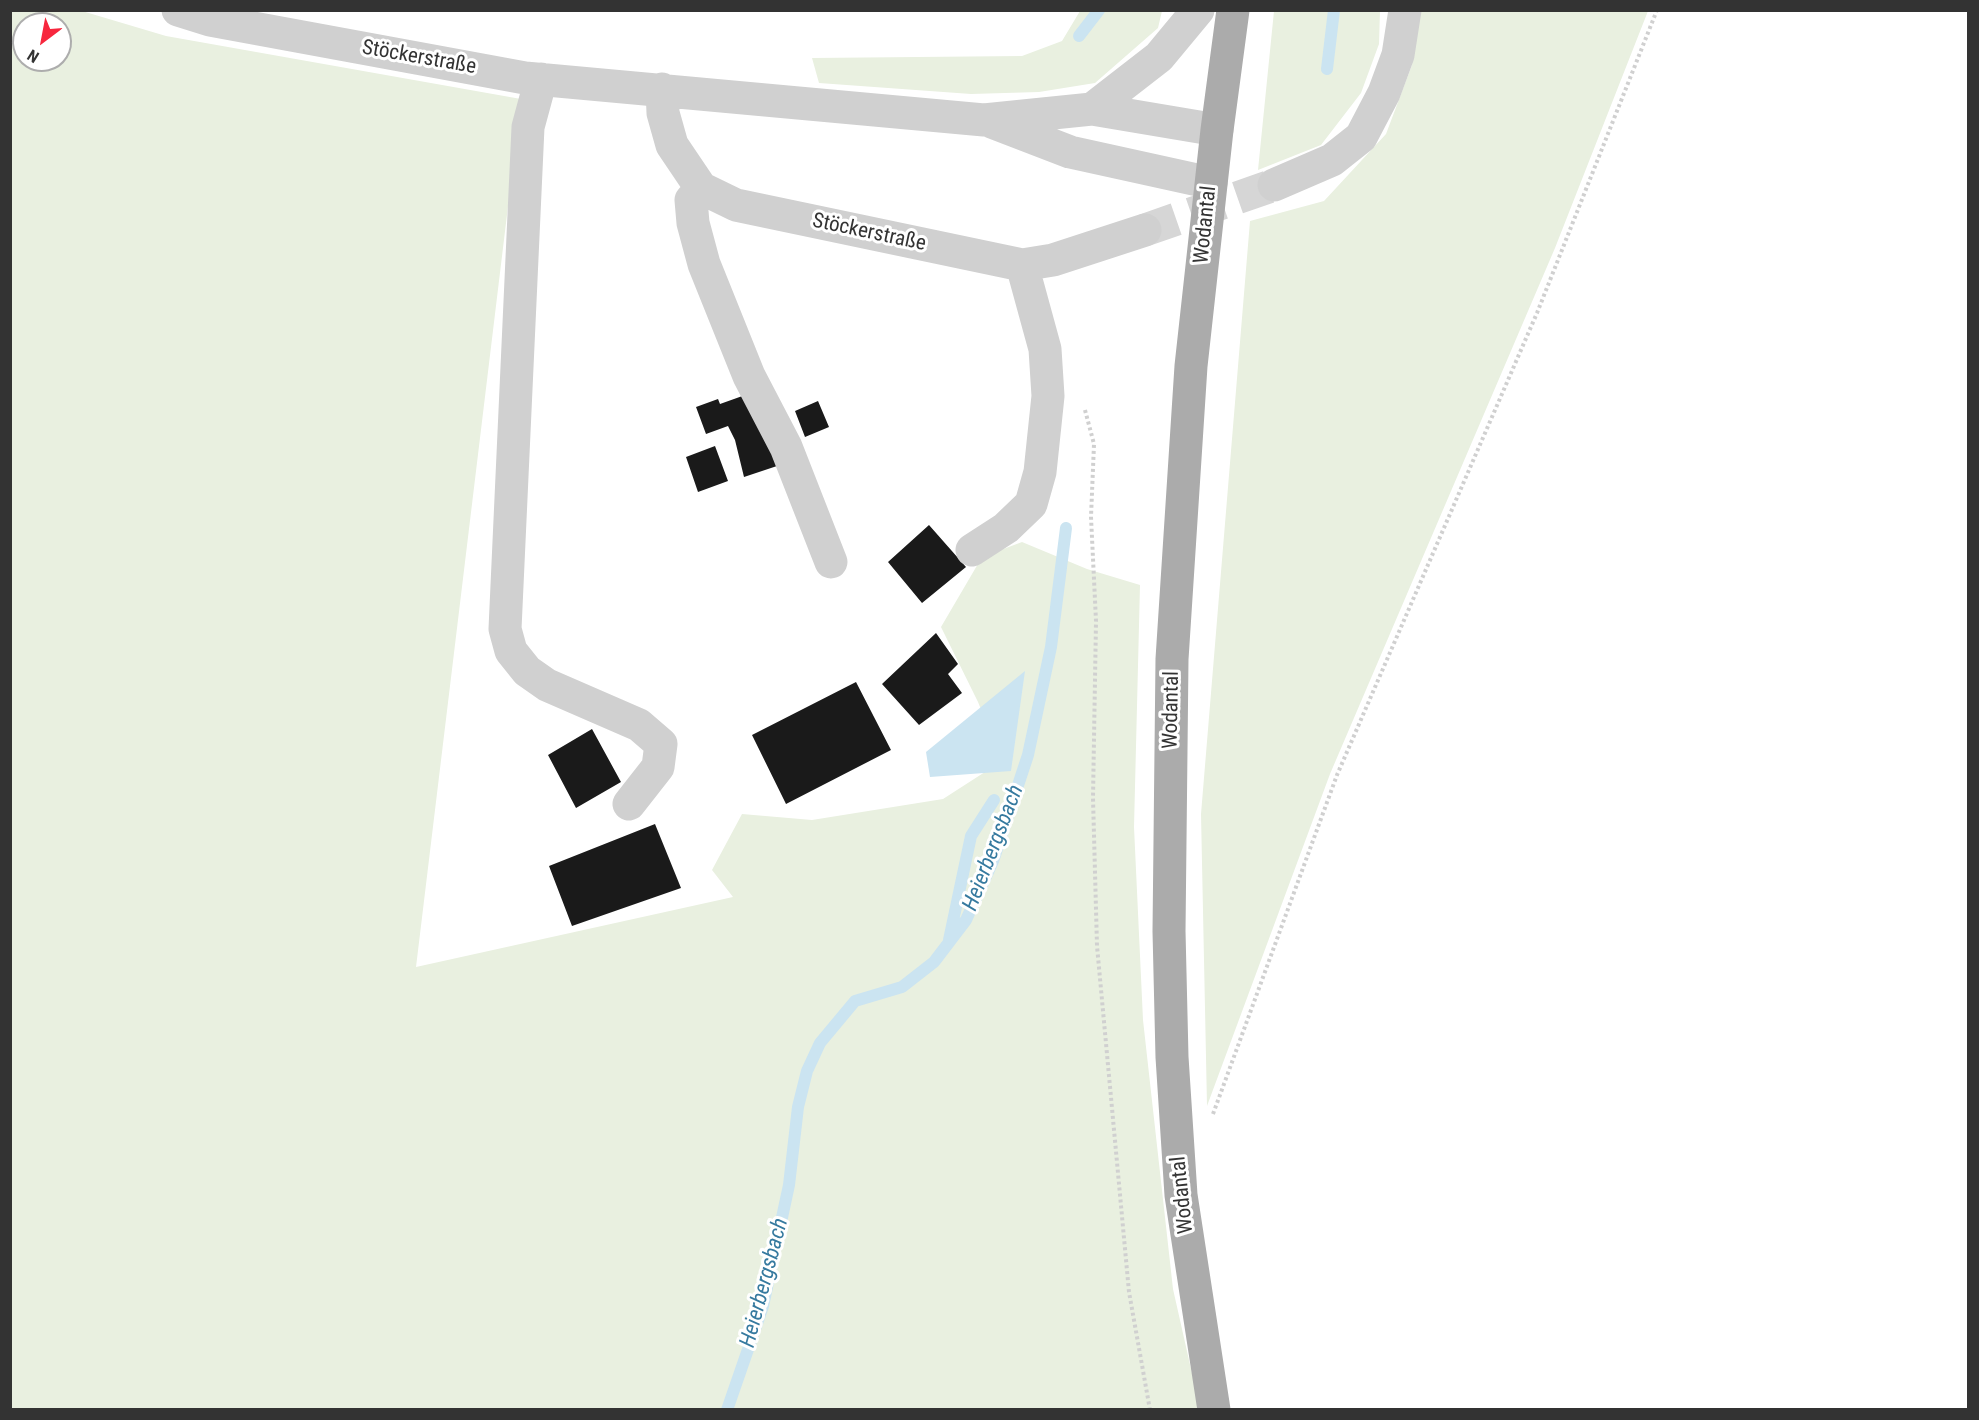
<!DOCTYPE html>
<html>
<head>
<meta charset="utf-8">
<style>
  body { margin:0 }
  #map { position:relative; width:1979px; height:1420px; overflow:hidden; background:#fff; font-family:"Roboto Condensed",sans-serif }
  canvas { display:block }
  .frame { position:absolute; inset:0; border:12px solid #333; pointer-events:none }
  .north { position:absolute; left:12px; top:12px; width:60px; height:60px; box-sizing:border-box; background:#fff; border:2px solid #adadad; border-radius:50%; rotate:212deg; font-size:16px; font-weight:700; line-height:24px; text-align:center; color:#333 }
  .north::after { content:''; display:block; margin:auto; width:21px; height:27px; background:#f7273e; clip-path:polygon(50% 0,100% 100%,50% 72%,0 100%) }
</style>
</head>
<body>
<div id="map">
<canvas width="1979" height="1420"></canvas>
<div class="frame"></div>
<div class="north">N</div>
</div>
<script>
const g = document.querySelector('canvas').getContext('2d');
g.lineJoin = 'round';
function fill(path, color) {
  g.fillStyle = color;
  g.fill(path, 'evenodd');
}
function poly(rows) {
  const path = new Path2D();
  for (const r of rows) {
    path.moveTo(r[0], r[1]);
    for (let i = 2; i < r.length; i += 2) path.lineTo(r[i], r[i + 1]);
  }
  return path;
}
function strokePath(path, color, width, dash) {
  g.strokeStyle = color;
  g.lineWidth = width;
  g.lineCap = dash ? 'butt' : 'round';
  g.setLineDash(dash || []);
  g.stroke(path);
}
function drawText(font, color, halo, rows, align = 'center') {
  g.font = font + ' "Roboto Condensed",sans-serif';
  g.lineWidth = 6;
  g.setLineDash([]);
  g.textBaseline = 'middle';
  g.strokeStyle = halo;
  g.fillStyle = color;
  for (const [text, x, y, turn = 0] of rows) {
    g.save();
    g.translate(x, y);
    g.rotate((+turn || 0) * Math.PI / 180);
    g.textAlign = isNaN(turn) ? turn : align;
    if (halo) g.strokeText(text, 0, 0);
    g.fillText(text, 0, 0);
    g.restore();
  }
}
fill(poly([
  [10,11,82,11,166,36,521,99,416,967,733,897,712,870,742,814,812,820,943,799,1002,761,978,702,941,627,982,557,1022,542,1087,569,1140,585,1134,827,1143,1020,1173,1289,1200,1409,11,1409],
  [24,24,60,24,60,60,24,60],
  [1080,11,1162,11,1158,28,1095,83,1039,92,971,94,819,83,812,58,1022,56,1062,41],
  [1274,11,1380,11,1379,44,1361,93,1321,145,1258,170],
  [1419,11,1648,11,1555,248,1330,774,1207,1106,1201,814,1250,221,1324,201,1386,134,1412,65]
]), '#e9f0e0');
fill(poly([
  [1025,671,1011,771,930,777,926,752]
]), '#cbe4f1');
strokePath(poly([
  [1079,36,1099,10],
  [1327,69,1334,10],
  [949,940,971,836,994,800],
  [727,1410,763,1306,789,1185,798,1107,807,1071,820,1043,855,1001,902,987,934,962,966,920,993,861,1028,755,1051,647,1066,528]
]), '#cbe4f1', 12);
fill(poly([
  [748,394,777,466,744,477,735,440,728,426,706,434,696,407,718,399,720,404],
  [818,401,829,427,805,437,795,411],
  [715,446,728,481,698,492,686,457],
  [929,525,966,567,922,603,888,562],
  [936,633,958,664,948,674,962,693,919,725,882,684],
  [856,682,891,750,786,804,752,735],
  [592,729,621,782,576,808,548,755],
  [655,824,681,888,572,926,549,866]
]), '#1a1a1a');
strokePath(poly([
  [1145,230,1274,185]
]), '#d6d6d6', 33, [33, 16]);
strokePath(poly([
  [1085,410,1094,444,1091,517,1096,621,1093,798,1097,946,1129,1292,1150,1410],
  [1213,1114,1337,775,1537,313,1657,10]
]), '#d0d0d0', 4, [3, 3]);
strokePath(poly([
  [178,10,210,20,525,78,984,120,1092,109,1217,130],
  [541,79,528,127,505,629,511,651,527,671,547,685,639,725,661,744,658,767,629,804],
  [662,89,663,113,672,145,701,188,736,205,1022,265,1053,260,1145,230],
  [1092,109,1159,57,1198,10],
  [992,122,1070,152,1211,183],
  [1274,185,1332,160,1361,137,1384,93,1398,55,1405,10],
  [701,188,691,200,693,223,704,264,749,376,786,447,831,562],
  [972,550,1006,528,1031,504,1040,472,1048,396,1045,349,1022,265]
]), '#d0d0d0', 33);
strokePath(poly([
  [1214,1410,1181,1195,1172,1057,1169,931,1172,659,1191,366,1217,130,1233,10]
]), '#ababab', 33);
drawText('21px', '#333', '#fff', [
  ["Stöckerstraße",419,58,10],
  ["Wodantal",1206,225,-84],
  ["Stöckerstraße",869,233,12],
  ["Wodantal",1172,710,-89],
  ["Wodantal",1183,1195,-96]
]);
drawText('italic 22px', '#367a9f', '#fff', [
  ["Heierbergsbach",994,848,-69],
  ["Heierbergsbach",765,1283,-75]
]);
</script>
</body>
</html>
